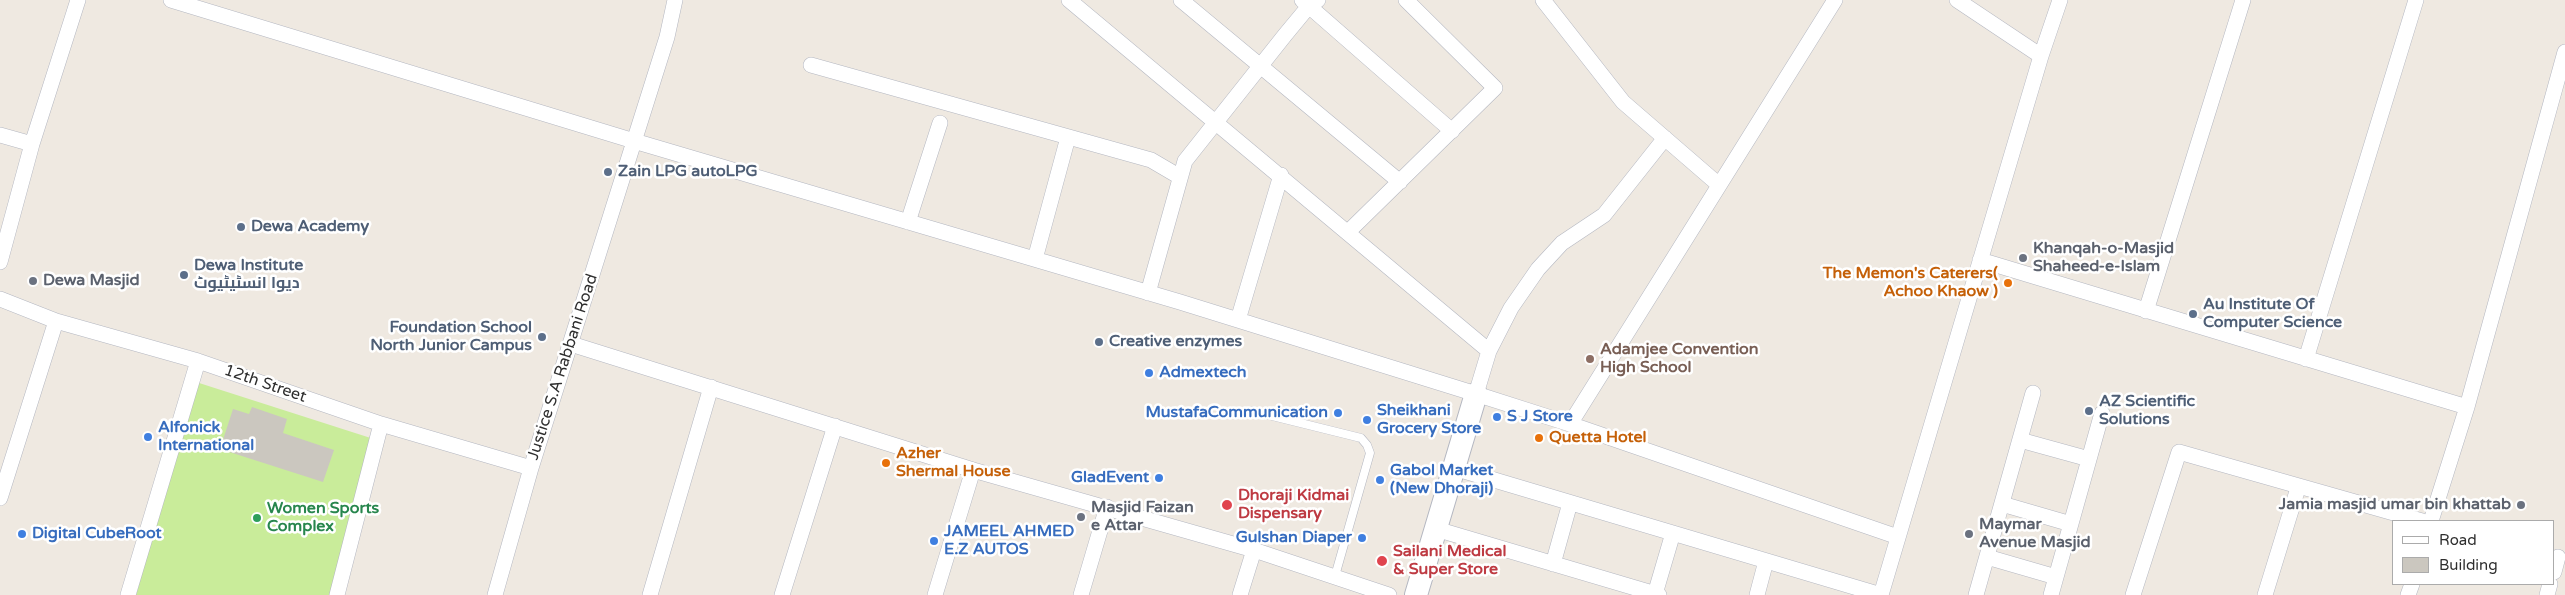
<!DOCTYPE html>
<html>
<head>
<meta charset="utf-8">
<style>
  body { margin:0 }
  #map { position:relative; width:2565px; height:595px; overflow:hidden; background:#efe9e1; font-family:"Varela Round",sans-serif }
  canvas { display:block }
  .legend { position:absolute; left:2392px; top:520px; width:162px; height:65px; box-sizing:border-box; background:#fff; border:1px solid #ababab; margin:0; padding:6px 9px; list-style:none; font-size:15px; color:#2e2e2e }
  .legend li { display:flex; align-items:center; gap:10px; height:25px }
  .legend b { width:25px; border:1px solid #ababab }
</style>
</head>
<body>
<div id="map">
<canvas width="2565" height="595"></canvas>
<ul class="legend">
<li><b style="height:6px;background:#fff"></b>Road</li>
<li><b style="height:14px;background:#cbc7bf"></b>Building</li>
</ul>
</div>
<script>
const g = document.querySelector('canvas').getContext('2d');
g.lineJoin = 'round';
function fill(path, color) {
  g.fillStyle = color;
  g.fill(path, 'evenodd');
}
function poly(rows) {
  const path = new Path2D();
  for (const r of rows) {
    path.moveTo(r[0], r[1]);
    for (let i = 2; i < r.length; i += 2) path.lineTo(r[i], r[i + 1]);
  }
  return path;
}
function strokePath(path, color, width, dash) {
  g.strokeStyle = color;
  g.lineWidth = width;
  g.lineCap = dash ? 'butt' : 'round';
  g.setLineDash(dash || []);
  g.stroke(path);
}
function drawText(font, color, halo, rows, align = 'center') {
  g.font = font + ' "Varela Round",Cairo,sans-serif';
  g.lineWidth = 5;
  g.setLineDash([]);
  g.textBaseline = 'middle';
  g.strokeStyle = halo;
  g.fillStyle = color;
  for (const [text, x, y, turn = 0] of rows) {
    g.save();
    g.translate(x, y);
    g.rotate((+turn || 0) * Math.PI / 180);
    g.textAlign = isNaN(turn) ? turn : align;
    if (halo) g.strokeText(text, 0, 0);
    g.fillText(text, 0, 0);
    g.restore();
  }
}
fill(poly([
  [196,382,380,441,333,595,136,595]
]), '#c9ec9a');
fill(poly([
  [252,407,287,419,283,433,334,450,323,482,220,449,233,409,249,414]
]), '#cbc7bf');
const lane = poly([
  [1252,411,1361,438,1367,445,1370,453,1335,576]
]);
const street = poly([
  [171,0,634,141,1180,302,1476,394,1570,424,1898,537],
  [1069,0,1489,351,1476,394],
  [1181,0,1400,182],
  [1302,0,1452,131],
  [1543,0,1623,102,1719,185],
  [1957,0,2041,56],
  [811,65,1151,160,1180,177],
  [0,135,32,144],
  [908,222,940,123],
  [1348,232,1495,88,1406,0],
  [1035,259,1067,141],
  [1980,260,2467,407],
  [0,262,32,144,78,0],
  [1148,293,1185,161,1285,35,1309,6,1318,0],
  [0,299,56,321,198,361,381,424,531,468],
  [2146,311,2243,0],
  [1238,320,1281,175],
  [571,344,973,470,1254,550,1389,595],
  [1489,351,1511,308,1538,269,1562,243,1604,215,1665,138],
  [2306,359,2416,0],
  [1570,424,1835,0],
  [2020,440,2089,459],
  [1454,468,1881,595,2041,56,2060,0],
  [0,498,56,321],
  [2002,504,2071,524],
  [2431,521,2467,407,2565,52],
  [1436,529,1659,595],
  [1987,557,2056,577],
  [1553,564,1570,503],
  [2554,572,2558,557],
  [1655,594,1673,533],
  [128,595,198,361],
  [337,595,381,424],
  [495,595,531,468,667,37,675,0],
  [650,595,711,387],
  [782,595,835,426],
  [935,595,973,470],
  [1081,595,1107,507],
  [1240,595,1254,550],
  [1757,595,1766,561],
  [1976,595,2033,393],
  [2051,595,2102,413],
  [2133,595,2179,452,2422,521],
  [2265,595,2298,488],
  [2408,595,2412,584],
  [2547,595,2550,584]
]);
const secondary = poly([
  [1416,595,1476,394]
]);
strokePath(lane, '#b4b7c1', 9);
strokePath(street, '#b4b7c1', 16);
strokePath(secondary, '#b4b7c1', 24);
strokePath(lane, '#fff', 8);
strokePath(street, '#fff', 15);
strokePath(secondary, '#fff', 22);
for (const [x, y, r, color] of [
  [608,172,5,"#5c6f8a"],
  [241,227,5,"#5c6f8a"],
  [2023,258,5,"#6b7280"],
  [184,275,5,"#5c6f8a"],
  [33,281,5,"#6b7280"],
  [2008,283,5,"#e8710a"],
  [2193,314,5,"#5c6f8a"],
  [542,337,5,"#5c6f8a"],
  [1099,342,5,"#5c6f8a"],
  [1590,359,5,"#8d6e63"],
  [1149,373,5,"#3f7fe0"],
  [2089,411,5,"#5c6f8a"],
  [1338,413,5,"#3f7fe0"],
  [1497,417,5,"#3f7fe0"],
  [1367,420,5,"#3f7fe0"],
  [148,437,5,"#3f7fe0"],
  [1539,438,5,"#e8710a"],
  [886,463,5,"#e8710a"],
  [1159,478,5,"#3f7fe0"],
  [1380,480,5,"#3f7fe0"],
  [1227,505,6,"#e0444e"],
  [2521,505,5,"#6b7280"],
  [1081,517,5,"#6b7280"],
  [257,518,5,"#2e9e5b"],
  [22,534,5,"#3f7fe0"],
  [1969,534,5,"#6b7280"],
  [1362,538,5,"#3f7fe0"],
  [934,541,5,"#3f7fe0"],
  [1382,561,6,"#e0444e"]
]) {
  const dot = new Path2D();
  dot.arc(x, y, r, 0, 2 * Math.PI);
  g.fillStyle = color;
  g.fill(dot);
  strokePath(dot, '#fff', 2);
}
drawText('bold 16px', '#4e5e75', '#fff', [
  ["Zain LPG autoLPG",618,172],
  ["Dewa Academy",251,227],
  ["Dewa Institute",194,266],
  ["دیوا انسٹیٹیوٹ",194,284],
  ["Au Institute Of",2203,305],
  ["Computer Science",2203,323],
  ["Foundation School",532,328,"right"],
  ["North Junior Campus",532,346,"right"],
  ["Creative enzymes",1109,342],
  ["AZ Scientific",2099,402],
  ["Solutions",2099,420]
], 'left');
drawText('bold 16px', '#5b616d', '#fff', [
  ["Khanqah-o-Masjid",2033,249],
  ["Shaheed-e-Islam",2033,267],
  ["Dewa Masjid",43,281],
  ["Jamia masjid umar bin khattab",2511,505,"right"],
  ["Masjid Faizan",1091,508],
  ["e Attar",1091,526],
  ["Maymar",1979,525],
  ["Avenue Masjid",1979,543]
], 'left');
drawText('bold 16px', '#c56008', '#fff', [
  ["The Memon's Caterers(",1998,274,"right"],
  ["Achoo Khaow )",1998,292,"right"],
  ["Quetta Hotel",1549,438],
  ["Azher",896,454],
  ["Shermal House",896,472]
], 'left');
drawText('bold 16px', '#785e54', '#fff', [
  ["Adamjee Convention",1600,350],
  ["High School",1600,368]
], 'left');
drawText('16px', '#2e2e2e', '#fff', [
  ["Justice S.A Rabbani Road",563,367,-72],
  ["12th Street",265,384,19]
]);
drawText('bold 16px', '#366cbe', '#fff', [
  ["Admextech",1159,373],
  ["Sheikhani",1377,411],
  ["Grocery Store",1377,429],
  ["MustafaCommunication",1328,413,"right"],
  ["S J Store",1507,417],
  ["Alfonick",158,428],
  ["International",158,446],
  ["Gabol Market",1390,471],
  ["(New Dhoraji)",1390,489],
  ["GladEvent",1149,478,"right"],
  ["JAMEEL AHMED",944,532],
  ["E.Z AUTOS",944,550],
  ["Digital CubeRoot",32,534],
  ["Gulshan Diaper",1352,538,"right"]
], 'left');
drawText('bold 16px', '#be3a42', '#fff', [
  ["Dhoraji Kidmai",1238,496],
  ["Dispensary",1238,514],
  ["Sailani Medical",1393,552],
  ["& Super Store",1393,570]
], 'left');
drawText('bold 16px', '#27864d', '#fff', [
  ["Women Sports",267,509],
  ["Complex",267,527]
], 'left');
</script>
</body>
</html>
